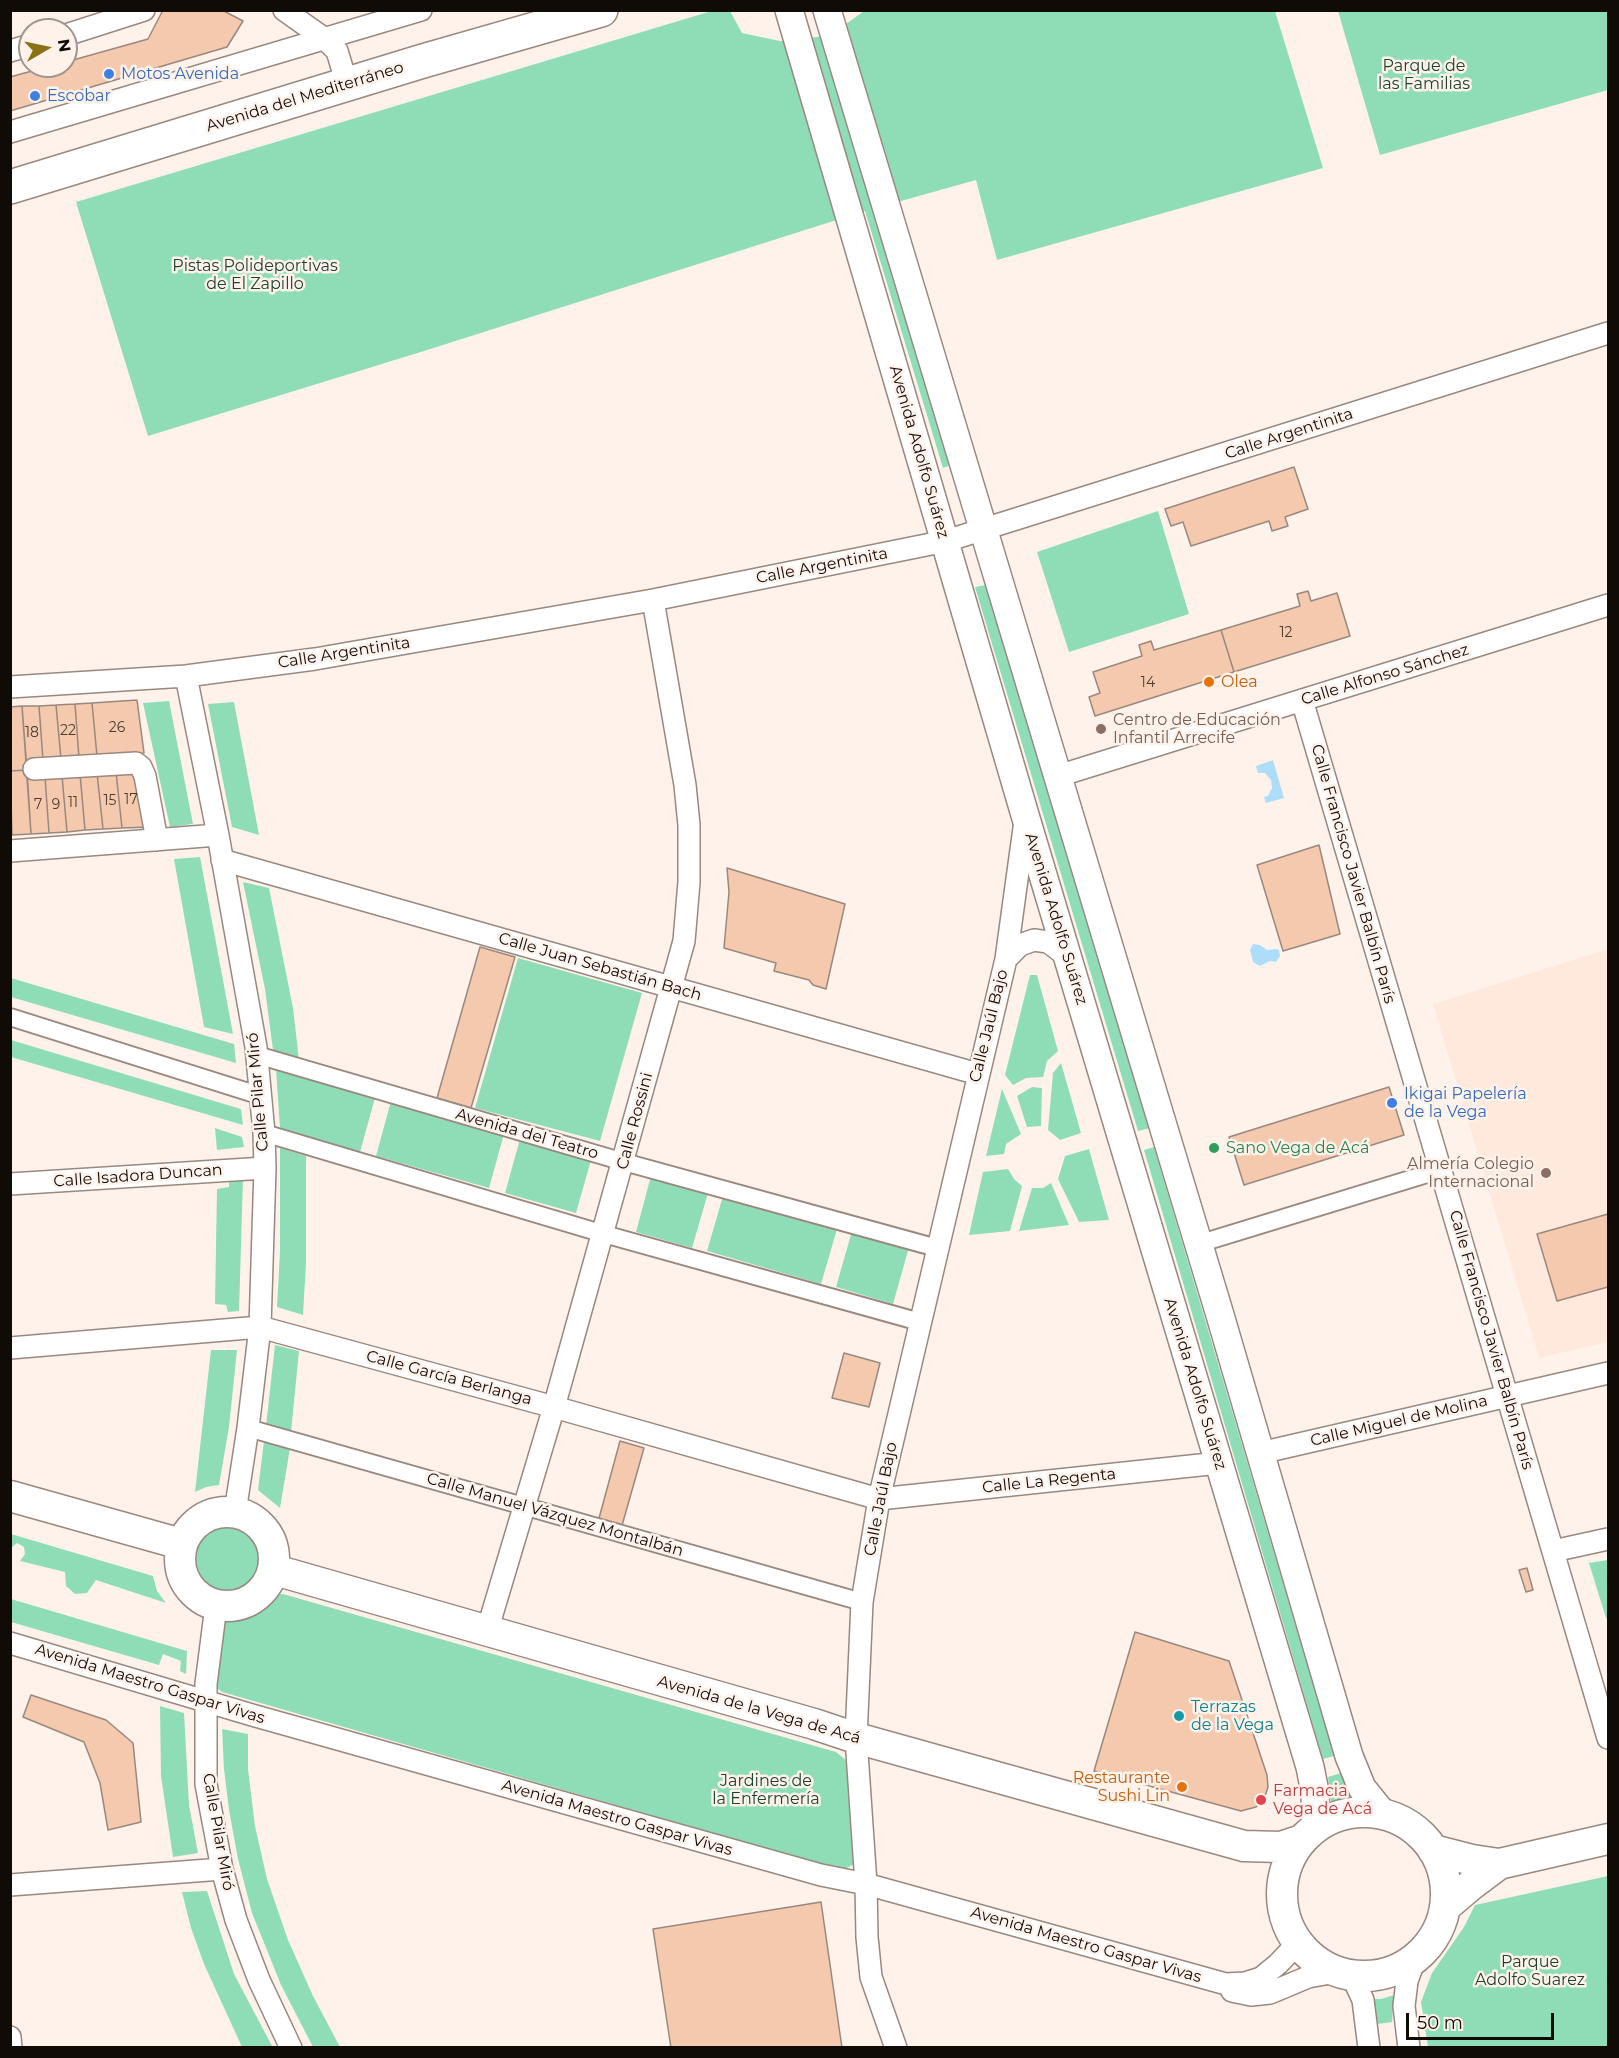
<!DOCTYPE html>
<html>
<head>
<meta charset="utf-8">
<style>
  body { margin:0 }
  #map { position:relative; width:1619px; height:2058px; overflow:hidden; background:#fef2eb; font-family:Montserrat,sans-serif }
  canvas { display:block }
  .frame { position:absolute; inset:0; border:12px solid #110b08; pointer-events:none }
  .north { position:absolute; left:18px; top:18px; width:60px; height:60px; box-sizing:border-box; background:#fef2eb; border:2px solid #9f9690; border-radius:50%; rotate:81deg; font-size:16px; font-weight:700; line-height:24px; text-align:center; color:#110b08 }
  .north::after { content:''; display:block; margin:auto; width:21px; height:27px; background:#8c7114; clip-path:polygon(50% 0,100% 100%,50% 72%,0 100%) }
  .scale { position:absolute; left:1406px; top:2013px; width:148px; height:27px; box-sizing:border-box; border:3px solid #110b08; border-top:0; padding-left:8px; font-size:18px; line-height:21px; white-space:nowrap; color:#110b08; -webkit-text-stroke:4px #fef2eb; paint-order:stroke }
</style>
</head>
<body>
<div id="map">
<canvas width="1619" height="2058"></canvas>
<div class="frame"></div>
<div class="north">N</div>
<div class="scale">50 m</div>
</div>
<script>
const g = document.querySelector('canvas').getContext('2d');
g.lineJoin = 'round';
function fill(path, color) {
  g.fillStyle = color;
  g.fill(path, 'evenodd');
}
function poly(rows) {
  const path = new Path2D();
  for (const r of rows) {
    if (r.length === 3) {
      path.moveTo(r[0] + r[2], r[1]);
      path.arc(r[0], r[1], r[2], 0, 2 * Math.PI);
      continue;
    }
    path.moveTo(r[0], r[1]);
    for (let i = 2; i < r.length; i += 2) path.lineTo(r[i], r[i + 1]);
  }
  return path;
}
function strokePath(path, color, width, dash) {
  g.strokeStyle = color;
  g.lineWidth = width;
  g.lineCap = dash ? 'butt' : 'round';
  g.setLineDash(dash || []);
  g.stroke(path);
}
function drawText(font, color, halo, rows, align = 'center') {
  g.font = font + ' Montserrat,sans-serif';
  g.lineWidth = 5;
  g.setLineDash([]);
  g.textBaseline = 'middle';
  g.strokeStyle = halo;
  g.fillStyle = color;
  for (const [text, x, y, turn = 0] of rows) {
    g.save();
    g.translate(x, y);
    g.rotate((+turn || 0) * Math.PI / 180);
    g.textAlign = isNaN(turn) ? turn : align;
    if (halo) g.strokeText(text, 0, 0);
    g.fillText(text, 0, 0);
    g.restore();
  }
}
fill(poly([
  [1608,949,1608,1342,1539,1358,1433,1004]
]), '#fee9dc');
fill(poly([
  [715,10,730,11,742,33,780,41,818,37,846,24,864,11,1275,11,1323,168,997,260,976,180,876,208,956,463,943,468,865,211,424,351,148,436,76,202],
  [1338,11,1608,11,1608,90,1380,155],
  [1158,511,1189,614,1069,652,1037,552],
  [986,585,1150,1128,1138,1131,975,587],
  [169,701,193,824,170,827,143,703],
  [234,702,259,835,232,827,208,704],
  [200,857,233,1034,204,1027,174,859],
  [243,882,269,888,293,1008,299,1060,273,1050,265,989],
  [518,958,642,993,600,1141,475,1108],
  [1030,975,1037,975,1058,1051,1047,1061,1043,1077,1026,1078,1013,1085,1005,1075],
  [11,978,234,1044,236,1063,11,997],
  [11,1040,241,1109,243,1125,11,1057],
  [1061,1063,1081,1133,1060,1140,1048,1130,1053,1073],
  [276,1069,375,1098,360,1152,280,1128],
  [1032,1087,1042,1088,1041,1126,1027,1127,1017,1096],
  [1002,1089,1021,1134,1006,1144,1004,1154,986,1156],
  [391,1101,504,1134,489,1188,376,1156],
  [215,1128,242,1137,244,1147,217,1150],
  [520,1139,591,1160,576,1213,505,1193],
  [1154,1147,1334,1756,1323,1759,1144,1150],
  [280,1148,306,1156,306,1263,303,1315,277,1307,280,1251],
  [1089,1149,1109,1220,1079,1222,1058,1179,1065,1156],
  [1008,1169,1014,1179,1022,1186,1010,1231,969,1235,983,1172],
  [651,1176,708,1193,692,1248,636,1232],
  [243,1178,239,1311,228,1312,226,1305,215,1304,217,1189,229,1187,229,1179],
  [1051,1183,1069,1225,1019,1231,1032,1188,1043,1188],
  [723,1196,837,1229,821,1284,707,1251],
  [852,1231,909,1247,893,1304,836,1287],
  [275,1345,299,1351,291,1432,266,1426],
  [211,1350,237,1350,229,1427,219,1485,206,1487,195,1492],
  [264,1441,290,1448,280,1508,258,1490],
  [227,1559,36],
  [11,1534,153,1576,157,1591,166,1603,96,1580,87,1593,75,1594,66,1586,65,1572,20,1561,25,1554,24,1547,17,1543,11,1548],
  [1608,1560,1608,1617,1606,1618,1589,1563],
  [276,1594,283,1594,836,1752,847,1761,849,1768,857,1859,854,1864,847,1868,839,1869,222,1692,217,1688,215,1683,223,1620,228,1616,238,1616,250,1612],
  [11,1599,187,1651,186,1674,180,1671,181,1661,163,1654,159,1665,11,1622],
  [160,1706,184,1713,189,1805,198,1853,173,1857,161,1776],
  [222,1729,248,1734,248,1769,255,1826,267,1879,288,1940,313,1996,340,2047,313,2047,281,1985,252,1913,238,1859,229,1810,224,1769],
  [1341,1773,1353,1796,1331,1802,1328,1777],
  [1608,1876,1608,2047,1428,2047,1421,2002,1432,1973,1464,1927,1475,1905],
  [207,1891,234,1974,272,2046,242,2047,204,1964,191,1928,182,1892],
  [1394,1995,1392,2022,1378,2024,1376,2011,1370,1999,1381,1999]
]), '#8fddb7');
fill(poly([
  [1273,760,1284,798,1266,803,1264,797,1268,796,1272,788,1271,780,1265,773,1258,773,1256,766],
  [1253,944,1260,945,1267,950,1276,949,1279,950,1280,956,1276,962,1270,961,1260,966,1253,962,1250,950]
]), '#adddf8');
const building = poly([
  [163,10,222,10,243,21,227,47,10,111,10,77,50,66,66,66,66,62,148,39,163,10],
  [1294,467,1308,509,1285,517,1288,526,1272,531,1269,521,1191,546,1183,522,1171,526,1165,509,1294,467],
  [1308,591,1311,601,1337,593,1350,636,1234,672,1221,630,1300,606,1297,594,1308,591],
  [1221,630,1234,672,1095,716,1089,697,1100,693,1093,672,1142,656,1139,645,1151,641,1154,650,1221,630],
  [137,700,144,753,97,756,92,703,137,700],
  [92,703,97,756,79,758,75,704,92,703],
  [75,704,79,758,61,759,56,705,75,704],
  [56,705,61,759,43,760,39,706,56,705],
  [22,706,27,770,10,771,10,707,22,706],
  [22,706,39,706,43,760,26,762,22,706],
  [27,770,31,834,12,835,10,771,27,770],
  [137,771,150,827,122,828,116,772,137,771],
  [116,772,122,828,103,829,97,773,116,772],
  [97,773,103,829,85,830,80,774,97,773],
  [80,774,85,830,67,832,62,776,80,774],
  [62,776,67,832,49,833,45,777,62,776],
  [45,777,49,833,31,834,27,778,45,777],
  [1319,845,1340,934,1283,951,1257,865,1319,845],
  [727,868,845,904,826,989,813,985,809,980,774,971,776,963,724,948,729,892,727,868],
  [480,947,515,957,471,1108,437,1098,480,947],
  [1389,1087,1404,1135,1244,1185,1229,1137,1389,1087],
  [1608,1214,1608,1287,1557,1301,1537,1234,1608,1214],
  [844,1353,880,1363,869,1407,832,1398,844,1353],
  [620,1441,644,1448,621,1529,598,1522,620,1441],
  [1527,1568,1533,1590,1526,1592,1519,1570,1527,1568],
  [1135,1632,1229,1661,1267,1775,1268,1787,1264,1799,1256,1807,1241,1811,1094,1771,1135,1632],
  [31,1695,106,1720,133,1743,141,1822,108,1830,100,1783,84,1742,23,1717,31,1695],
  [821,1902,842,2048,671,2048,653,1929,821,1902]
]);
fill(building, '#f5c9ae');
strokePath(building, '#99887e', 1.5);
const pedestrian = poly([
  [10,1017,261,1096],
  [257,1055,624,1162,937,1248],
  [264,1133,604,1234,920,1322],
  [1198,1244,1440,1170],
  [248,1428,862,1602]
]);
const minor = poly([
  [284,10,325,39,337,51,347,84],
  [66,35,144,10],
  [10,51,30,45],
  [10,132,421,10],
  [186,676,218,835,256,1047,264,1133,265,1168,260,1327,248,1428,235,1512],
  [10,687,186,676,315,659,653,600,946,541,1608,333],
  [1302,700,1608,1738],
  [34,769,136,763,141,767,145,776,157,840],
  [1058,776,1608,605],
  [10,851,218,835],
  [222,860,978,1074],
  [1006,959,1020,945,1034,940,1048,942,1068,957],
  [10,1184,265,1168],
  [10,1348,260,1327,554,1407,879,1499,1219,1463],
  [1260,1453,1608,1373],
  [1553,1551,1608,1539],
  [216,1606,206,1684,206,1784,222,1869,236,1920,259,1980,291,2048],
  [487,1631,554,1407,684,941,689,882,689,825,685,785,653,600],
  [10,1643,252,1715,821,1875,866,1884,1226,1984,1245,1983,1261,1978,1278,1964,1298,1943],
  [10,1885,222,1869],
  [1352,1976,1363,2000,1369,2048],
  [1232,1991,1251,1995,1270,1993,1308,1977,1336,1972],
  [10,2037,11,2048],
  [896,2048,871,1977,867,1937,866,1884,856,1738,862,1602,879,1499,1006,959,1025,821],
  [1409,2048,1404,2006,1407,1981,1415,1959]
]);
const tertiary = poly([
  [789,10,1025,815,1310,1767,1315,1792,1316,1827],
  [827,10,1220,1315,1349,1756,1362,1788,1383,1814]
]);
const secondary = poly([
  [10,1496,181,1544],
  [227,1559,47],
  [275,1570,814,1724,856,1738,1244,1846,1281,1847,1302,1840],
  [1364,1894,82],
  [1433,1850,1472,1860,1499,1864],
  [1445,1907,1471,1885,1499,1864,1608,1839]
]);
const primary = poly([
  [10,187,423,61,601,10]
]);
strokePath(pedestrian, '#99887e', 20);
strokePath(minor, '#99887e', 24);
strokePath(tertiary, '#99887e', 30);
strokePath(secondary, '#99887e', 33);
strokePath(primary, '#99887e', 36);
strokePath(pedestrian, '#fff', 16);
strokePath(minor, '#fff', 21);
strokePath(tertiary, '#fff', 27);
strokePath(secondary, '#fff', 30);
strokePath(primary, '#fff', 33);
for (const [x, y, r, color] of [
  [109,74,6,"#3f7fe0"],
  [35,96,6,"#3f7fe0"],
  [1209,682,6,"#e8710a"],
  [1101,729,6,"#8d6e63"],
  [1392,1103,6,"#3f7fe0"],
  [1214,1148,6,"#2e9e5b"],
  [1546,1173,6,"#8d6e63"],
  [1179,1716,6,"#0f9aa8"],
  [1182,1787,6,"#e8710a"],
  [1261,1800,6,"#e0444e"]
]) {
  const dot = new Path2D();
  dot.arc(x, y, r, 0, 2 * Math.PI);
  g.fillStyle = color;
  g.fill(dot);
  strokePath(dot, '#fef2eb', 2);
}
drawText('14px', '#4a3a32', null, [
  ["12",1286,633],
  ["14",1148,683],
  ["26",117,728],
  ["22",68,731],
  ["18",32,733],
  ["17",131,800],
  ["15",110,801],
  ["11",73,803],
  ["7",38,805],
  ["9",56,805]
]);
drawText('16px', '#1c4231', '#fef2eb', [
  ["Parque de",1424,66],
  ["las Familias",1424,84],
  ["Pistas Polideportivas",255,266],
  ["de El Zapillo",255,284],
  ["Jardines de",766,1781],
  ["la Enfermería",766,1799],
  ["Parque",1530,1962],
  ["Adolfo Suarez",1530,1980]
]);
drawText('16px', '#366cbe', '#fef2eb', [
  ["Motos Avenida",121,74],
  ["Escobar",47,96],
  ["Ikigai Papelería",1404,1094],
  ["de la Vega",1404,1112]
], 'left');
drawText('16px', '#110b08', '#fef2eb', [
  ["Avenida del Mediterráneo",305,97,-17],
  ["Calle Argentinita",1289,434,-18],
  ["Avenida Adolfo Suárez",919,452,74],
  ["Calle Argentinita",822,566,-11],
  ["Calle Argentinita",344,653,-9],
  ["Calle Alfonso Sánchez",1385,675,-17],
  ["Calle Francisco Javier Balbín París",1353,874,74],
  ["Avenida Adolfo Suárez",1056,919,73],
  ["Calle Juan Sebastián Bach",600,967,16],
  ["Calle Jaúl Bajo",989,1026,-76],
  ["Calle Pilar Miró",258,1092,-95],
  ["Calle Rossini",635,1121,-75],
  ["Avenida del Teatro",527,1134,16],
  ["Calle Isadora Duncan",138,1176,-4],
  ["Calle Francisco Javier Balbín París",1491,1340,74],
  ["Calle García Berlanga",449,1378,15],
  ["Avenida Adolfo Suárez",1195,1384,73],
  ["Calle Miguel de Molina",1399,1421,-13],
  ["Calle La Regenta",1049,1481,-6],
  ["Calle Jaúl Bajo",881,1499,-79],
  ["Calle Manuel Vázquez Montalbán",555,1515,16],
  ["Avenida Maestro Gaspar Vivas",150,1684,17],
  ["Avenida de la Vega de Acá",759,1710,16],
  ["Avenida Maestro Gaspar Vivas",617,1818,16],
  ["Calle Pilar Miró",218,1832,80],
  ["Avenida Maestro Gaspar Vivas",1086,1945,16]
]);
drawText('16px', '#c56008', '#fef2eb', [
  ["Olea",1221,682],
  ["Restaurante",1170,1778,"right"],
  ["Sushi Lin",1170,1796,"right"]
], 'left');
drawText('16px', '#785e54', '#fef2eb', [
  ["Centro de Educación",1113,720],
  ["Infantil Arrecife",1113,738],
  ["Almería Colegio",1534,1164,"right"],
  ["Internacional",1534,1182,"right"]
], 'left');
drawText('16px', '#27864d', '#fef2eb', [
  ["Sano Vega de Acá",1226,1148]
], 'left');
drawText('16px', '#0d838f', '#fef2eb', [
  ["Terrazas",1191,1707],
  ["de la Vega",1191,1725]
], 'left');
drawText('16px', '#be3a42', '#fef2eb', [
  ["Farmacia",1273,1791],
  ["Vega de Acá",1273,1809]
], 'left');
</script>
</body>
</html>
